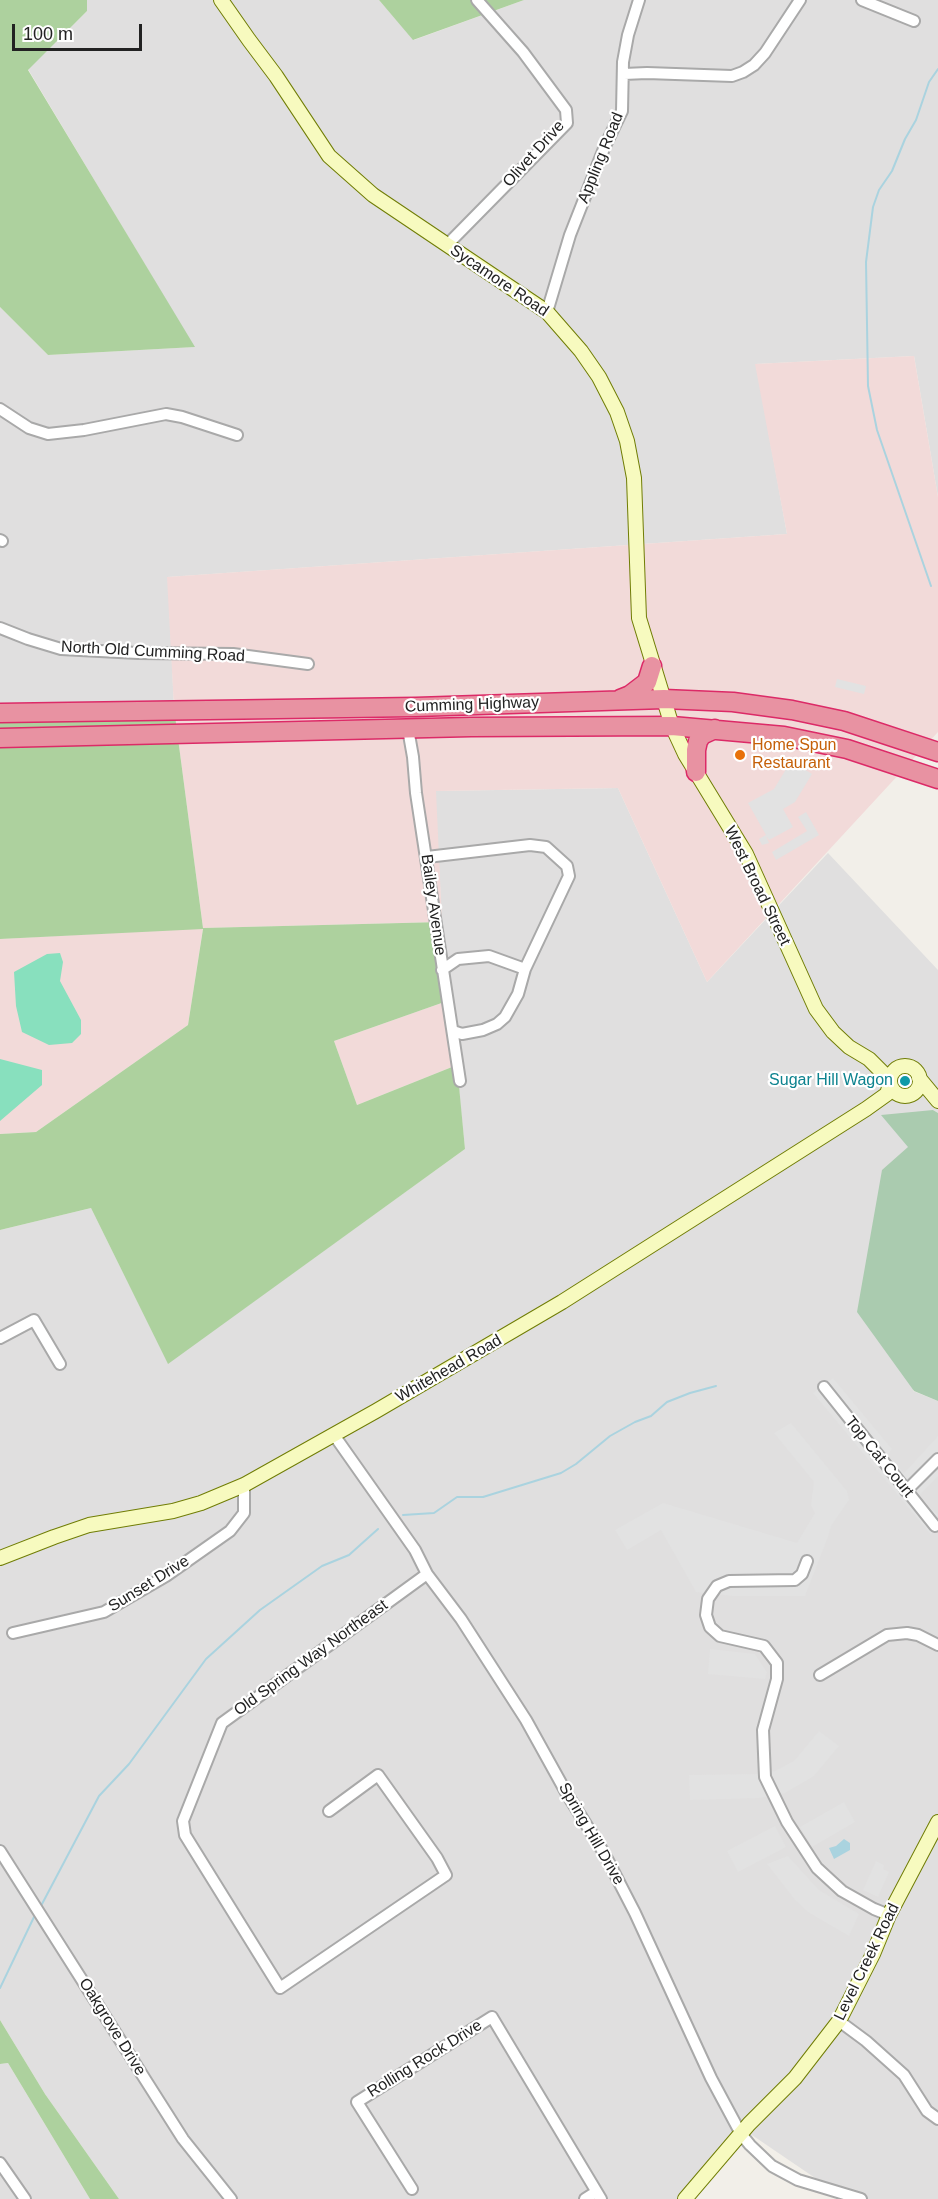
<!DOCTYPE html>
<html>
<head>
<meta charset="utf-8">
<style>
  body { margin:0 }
  #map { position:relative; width:938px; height:2199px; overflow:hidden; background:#f2efe9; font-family:Helvetica,sans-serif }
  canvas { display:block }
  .scale { position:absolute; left:12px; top:24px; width:130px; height:27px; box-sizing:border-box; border:3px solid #222; border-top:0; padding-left:8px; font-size:18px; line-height:21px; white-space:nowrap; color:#222; -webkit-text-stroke:4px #fff; paint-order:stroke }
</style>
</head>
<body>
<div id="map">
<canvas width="938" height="2199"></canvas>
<div class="scale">100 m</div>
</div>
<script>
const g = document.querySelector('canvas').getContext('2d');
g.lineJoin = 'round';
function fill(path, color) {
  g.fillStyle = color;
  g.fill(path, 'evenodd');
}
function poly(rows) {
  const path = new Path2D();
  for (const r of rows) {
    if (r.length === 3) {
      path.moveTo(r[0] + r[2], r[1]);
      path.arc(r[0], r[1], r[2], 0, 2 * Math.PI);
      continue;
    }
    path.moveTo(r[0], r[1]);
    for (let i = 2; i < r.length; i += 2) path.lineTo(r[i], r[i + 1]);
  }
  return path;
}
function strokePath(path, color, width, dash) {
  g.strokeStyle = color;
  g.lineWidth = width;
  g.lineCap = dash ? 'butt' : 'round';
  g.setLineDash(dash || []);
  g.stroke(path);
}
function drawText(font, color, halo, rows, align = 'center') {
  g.font = font + ' Helvetica,sans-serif';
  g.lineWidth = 4.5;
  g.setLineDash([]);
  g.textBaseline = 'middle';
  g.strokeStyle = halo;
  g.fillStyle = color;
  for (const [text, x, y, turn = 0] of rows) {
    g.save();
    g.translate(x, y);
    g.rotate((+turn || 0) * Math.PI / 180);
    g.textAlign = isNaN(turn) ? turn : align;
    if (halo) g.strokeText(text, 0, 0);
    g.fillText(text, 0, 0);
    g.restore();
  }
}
fill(poly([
  [87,0,379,0,414,40,524,0,938,0,938,497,914,356,756,364,787,534,168,577,174,708,0,710,0,307,48,355,194,347,28,69,87,11],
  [618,788,707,982,828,853,938,970,938,1113,933,1110,908,1147,913,1391,938,1401,938,2199,846,2199,749,2133,689,2199,119,2199,45,2094,0,2020,0,1230,91,1208,168,1363,465,1149,442,922,435,791],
  [8,2063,90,2199,0,2199,0,2064]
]), '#e0dfdf');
fill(poly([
  [914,356,938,497,938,732,707,982,618,788,436,791,442,922,203,928,188,1025,36,1132,0,1134,0,939,203,928,174,708,167,577,787,534,755,364],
  [450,1000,457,1065,357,1105,334,1041]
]), '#f2dad9');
fill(poly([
  [0,0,87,0,87,11,28,70,195,347,48,355,0,307],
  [379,0,524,0,413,40],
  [174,708,203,928,442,922,450,1000,334,1041,357,1105,457,1065,465,1149,168,1364,91,1208,0,1230,0,1134,36,1132,188,1025,203,929,0,939,0,710],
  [0,2020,45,2094,119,2199,90,2199,8,2063,0,2064]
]), '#add19e');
fill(poly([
  [933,1110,938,1113,938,1401,914,1391,857,1312,882,1170,908,1147,881,1115]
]), '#aacbaf');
fill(poly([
  [60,953,63,962,60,981,81,1020,81,1034,72,1043,49,1045,22,1032,16,1006,14,972,47,954],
  [0,1059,42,1070,42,1085,0,1121]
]), '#88e0be');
fill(poly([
  [837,679,866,686,864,694,835,687],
  [791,761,812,774,795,802,783,809,793,827,769,840,766,836,769,843,762,845,759,839,766,835,748,803,774,789],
  [806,812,819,835,776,860,772,852,807,831,798,817],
  [833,1378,892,1449,888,1455,904,1473,938,1436,938,1476,919,1496,938,1515,931,1535,813,1393],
  [791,1423,847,1491,849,1500,831,1526,828,1537,805,1596,733,1596,696,1592,661,1530,627,1550,615,1530,663,1503,797,1543,815,1513,811,1505,814,1482,774,1433],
  [710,1649,755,1654,767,1672,765,1679,708,1674],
  [819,1731,839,1746,814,1776,785,1793,759,1798,690,1800,689,1775,759,1774,775,1771,794,1761],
  [844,1802,855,1822,812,1847,800,1827],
  [775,1826,786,1847,738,1872,727,1851],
  [788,1856,819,1890,859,1914,849,1936,808,1912,795,1900,767,1864],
  [876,1861,884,1865,883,1869,889,1872,878,1897,863,1890]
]), '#e2e2e2');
fill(poly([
  [844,1839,850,1843,850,1850,834,1859,829,1848,836,1846]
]), '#aad3df');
strokePath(poly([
  [931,586,877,430,868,386,866,262,873,207,879,190,892,171,905,139,916,120,929,82,938,69],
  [403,1515,434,1513,457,1497,483,1497,561,1473,576,1464,610,1436,635,1422,651,1416,667,1402,690,1393,716,1386],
  [42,1904,99,1796,129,1764,206,1659,260,1610,322,1566,349,1555,378,1529],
  [0,1988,34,1917]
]), '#aad3df', 2);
const street = poly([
  [862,0,914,21],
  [624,74,647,73,732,76,743,72,754,65,765,53,800,0],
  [447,245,567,123,566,110,523,52,477,0],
  [547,312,570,235,605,146,622,111,623,62,628,35,639,0],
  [0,409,29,428,48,434,84,430,166,414,182,417,237,435],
  [0,540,2,541],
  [0,628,28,639,61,649,138,653,233,654,308,664],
  [408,729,413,757,416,793,460,1081],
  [427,857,530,845,546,847,567,866,569,876,525,969,518,994,505,1017,497,1024,483,1030,462,1034,453,1031],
  [442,970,458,959,489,956,525,969],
  [0,1338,34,1320,60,1364],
  [824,1387,935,1526],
  [334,1435,415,1550,427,1574,461,1619,526,1720,567,1794,604,1853,635,1913,711,2078,741,2134,750,2145,772,2166,798,2180,861,2199],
  [906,1491,938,1459],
  [807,1561,802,1574,795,1580,729,1581,717,1586,708,1599,706,1615,710,1627,720,1636,764,1646,777,1663,777,1679,763,1730,765,1777,787,1822,817,1868,842,1891,874,1909,889,1915],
  [13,1633,104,1612,166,1576,230,1531,244,1513,244,1485],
  [820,1675,887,1635,907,1633,918,1635,938,1645],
  [329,1811,378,1775,437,1858,446,1875,280,1988,185,1835,183,1821,222,1723,427,1574],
  [0,1851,183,2139,231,2199],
  [839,2021,866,2041,904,2075,927,2111,938,2119],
  [0,2163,25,2199],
  [412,2189,357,2102,492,2017,601,2199],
  [585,2199,596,2192]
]);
const secondary = poly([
  [221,0,249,40,276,76,329,156,373,195,547,312,581,351,599,377,617,412,627,441,634,478,639,618,672,726,685,754,746,854,816,1009,833,1032,849,1047,869,1059,890,1080],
  [905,1081,15],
  [919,1078,938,1101],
  [0,1558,54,1537,89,1525,173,1511,201,1503,244,1485,376,1411,562,1302,866,1109,887,1094,890,1084],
  [685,2199,749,2124,795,2078,839,2021,873,1954,889,1915,938,1822]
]);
const highway = poly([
  [620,699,630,695,647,682,652,666],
  [0,713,416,707,664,699,733,702,792,710,844,721,938,752],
  [0,738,471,727,672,726,784,736,847,749,938,779],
  [696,772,696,750,698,741,702,735,715,729]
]);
strokePath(street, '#a9a9a9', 14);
strokePath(secondary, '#707d05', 16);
strokePath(highway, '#dc2a67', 21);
strokePath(street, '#fff', 10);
strokePath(secondary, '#f7fabf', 14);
strokePath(highway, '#e892a2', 18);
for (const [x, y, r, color] of [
  [740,755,6,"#e8710a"],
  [905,1081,6,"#0f9aa8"]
]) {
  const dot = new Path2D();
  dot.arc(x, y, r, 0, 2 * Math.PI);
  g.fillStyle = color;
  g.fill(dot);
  strokePath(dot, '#fff', 2);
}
drawText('16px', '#222', '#fff', [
  ["Olivet Drive",534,154,-48],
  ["Appling Road",601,158,-68],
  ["Sycamore Road",499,281,34],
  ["North Old Cumming Road",153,652,3],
  ["Cumming Highway",472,705,-2],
  ["West Broad Street",757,886,64],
  ["Bailey Avenue",433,905,82],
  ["Whitehead Road",449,1369,-30],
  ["Top Cat Court",879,1457,51],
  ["Sunset Drive",149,1584,-32],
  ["Old Spring Way Northeast",311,1658,-36],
  ["Spring Hill Drive",591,1834,60],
  ["Level Creek Road",867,1962,-64],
  ["Oakgrove Drive",112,2027,58],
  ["Rolling Rock Drive",425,2059,-32]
]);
drawText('16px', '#c56008', '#fff', [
  ["Home Spun",752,746],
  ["Restaurant",752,764]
], 'left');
drawText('16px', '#0d838f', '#fff', [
  ["Sugar Hill Wagon",893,1081]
], 'right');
</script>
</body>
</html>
